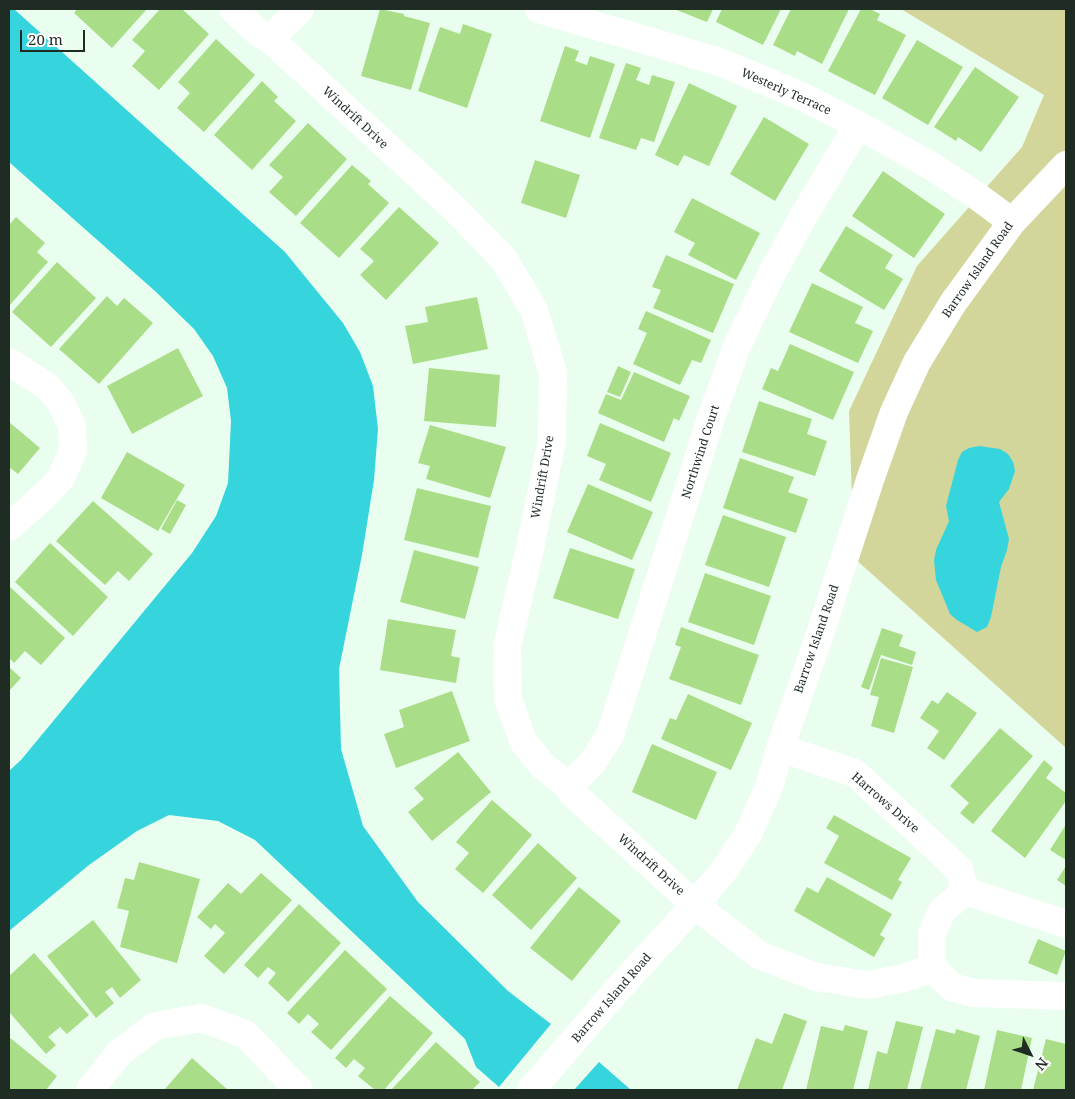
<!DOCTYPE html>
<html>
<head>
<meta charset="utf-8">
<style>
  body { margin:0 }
  #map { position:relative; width:1075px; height:1099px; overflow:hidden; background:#eafef0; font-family:"Noto Serif",serif }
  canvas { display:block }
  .frame { position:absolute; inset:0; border:10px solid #1f2c24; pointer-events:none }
  .north { position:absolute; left:1005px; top:1029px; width:50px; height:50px; -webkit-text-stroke:4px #fff; paint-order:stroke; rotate:131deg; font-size:14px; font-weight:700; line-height:20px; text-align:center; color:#1f2c24 }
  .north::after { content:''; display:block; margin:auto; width:18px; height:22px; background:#1f2c24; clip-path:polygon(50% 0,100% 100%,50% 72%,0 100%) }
  .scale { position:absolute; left:20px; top:30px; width:65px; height:22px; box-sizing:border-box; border:2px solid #1f2c24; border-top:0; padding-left:6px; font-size:15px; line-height:18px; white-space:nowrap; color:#1f2c24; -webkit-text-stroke:4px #fff; paint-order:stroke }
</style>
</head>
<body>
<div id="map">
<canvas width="1075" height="1099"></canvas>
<div class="frame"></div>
<div class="north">N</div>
<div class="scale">20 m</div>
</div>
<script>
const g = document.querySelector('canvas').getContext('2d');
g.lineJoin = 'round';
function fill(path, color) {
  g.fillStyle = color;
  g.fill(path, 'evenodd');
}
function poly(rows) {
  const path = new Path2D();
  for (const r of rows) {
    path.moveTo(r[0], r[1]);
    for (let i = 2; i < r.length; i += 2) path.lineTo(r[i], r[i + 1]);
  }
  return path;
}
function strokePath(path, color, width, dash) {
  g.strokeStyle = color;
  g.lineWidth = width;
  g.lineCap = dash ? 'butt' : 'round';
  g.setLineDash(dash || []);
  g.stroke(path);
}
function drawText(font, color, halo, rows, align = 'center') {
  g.font = font + ' "Noto Serif",serif';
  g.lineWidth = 4;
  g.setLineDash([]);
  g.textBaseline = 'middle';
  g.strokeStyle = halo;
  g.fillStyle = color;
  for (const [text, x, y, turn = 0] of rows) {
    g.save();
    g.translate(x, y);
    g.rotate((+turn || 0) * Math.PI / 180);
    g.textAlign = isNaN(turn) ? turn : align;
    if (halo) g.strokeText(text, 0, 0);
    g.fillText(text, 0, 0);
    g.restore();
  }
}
fill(poly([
  [901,9,1066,9,1066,748,854,558,849,411,917,266,1022,147,1044,95]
]), '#d2d69a');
fill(poly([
  [9,9,14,9,285,252,343,323,360,352,373,386,378,429,374,480,362,555,339,669,341,749,363,826,418,902,508,991,551,1024,499,1087,476,1067,465,1039,401,978,255,840,218,821,169,815,137,831,89,865,9,931,9,771,21,760,192,553,216,516,228,483,231,421,227,388,213,356,194,329,155,291,9,162],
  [979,446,1000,449,1008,454,1013,462,1015,471,1009,489,999,502,1009,539,1007,550,1001,567,991,617,987,627,977,632,957,620,950,614,936,580,934,560,936,550,949,521,946,506,958,460,962,452,969,448],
  [599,1062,631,1090,574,1090]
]), '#36d5dd');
fill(poly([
  [77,9,147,9,112,48,74,13],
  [160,9,182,9,209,34,159,90,132,66,145,51,132,40],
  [380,9,404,14,404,16,430,23,411,90,361,76],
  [674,9,713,9,707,22],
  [722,9,781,9,763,45,716,22],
  [791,9,849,9,822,64,797,51,795,56,773,45],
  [861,9,870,9,880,14,877,20,906,35,875,95,828,71],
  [463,24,492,34,467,108,418,91,440,27,460,34],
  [216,39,255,75,204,132,177,108,190,93,178,82],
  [917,40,963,67,928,125,882,98],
  [565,46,579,51,575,61,587,65,590,56,615,64,590,138,540,121],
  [626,63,641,68,636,80,649,85,652,75,675,82,654,142,641,138,636,150,599,138],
  [975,67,1019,97,981,152,958,137,956,141,934,127],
  [262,81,278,97,274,101,296,121,252,170,214,135],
  [689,83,737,106,709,166,684,155,678,166,655,155],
  [764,117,809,144,775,201,730,174],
  [308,123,347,159,296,216,269,192,283,177,269,165],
  [535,160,580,175,566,218,521,203],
  [352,165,371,181,368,184,389,203,339,258,300,223],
  [883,171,945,214,914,258,852,216],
  [692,198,760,233,736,280,688,255,695,243,674,232],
  [399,207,439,243,386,300,360,275,374,261,360,249],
  [16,217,45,243,37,252,48,262,9,306,9,225],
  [846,226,893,255,885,268,903,279,884,310,819,271],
  [666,255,734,284,713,333,653,308,661,290,652,287],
  [57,262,96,298,51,347,12,312],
  [812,283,863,307,855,323,873,331,858,363,789,332],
  [107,296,117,306,124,298,153,323,99,384,59,349],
  [477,297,488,349,413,364,405,326,428,322,425,307],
  [646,311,711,340,701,363,692,360,680,385,633,364,647,333,638,329],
  [790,344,854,372,833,420,762,389,771,368,778,371],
  [178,348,203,396,132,434,107,386],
  [618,366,631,372,620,397,607,392],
  [429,368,500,375,496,427,424,421],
  [634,372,690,396,679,421,674,418,664,442,598,413,606,394,621,400],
  [759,401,812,419,807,434,827,441,815,476,742,452],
  [9,422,40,448,18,474,9,467],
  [600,423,671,453,651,502,599,480,606,464,587,456],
  [430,425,506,447,490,498,426,479,430,466,418,463],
  [127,452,185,485,158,531,101,498],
  [740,458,794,477,788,492,808,499,796,533,723,508],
  [588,484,653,512,632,560,567,532],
  [417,488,491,506,478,558,404,540],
  [177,500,186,505,170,534,161,529],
  [93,501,153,554,129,581,118,571,105,585,56,541],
  [723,515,786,537,769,587,705,565],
  [50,543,108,597,73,636,15,582],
  [570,548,635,569,618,619,553,598],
  [414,550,479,567,465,619,400,602],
  [705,573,771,596,754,645,688,622],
  [9,586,65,638,41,665,25,651,14,663,9,658],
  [388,619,456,630,451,656,460,658,456,683,380,670],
  [681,627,759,655,741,705,669,679,681,647,675,645],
  [882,628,903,635,899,646,916,652,912,665,881,655,869,690,861,687],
  [881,658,913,667,894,733,871,726,879,697,870,695],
  [9,667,21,678,9,691],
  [452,691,470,741,396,768,384,734,404,727,399,710],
  [947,692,977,713,944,760,927,748,939,731,920,718,932,700,938,704],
  [688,694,752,723,731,770,661,739,670,718,676,720],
  [1000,728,1033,756,973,824,960,813,969,803,950,786],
  [652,744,717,772,696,820,632,792],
  [458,752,491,792,432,841,408,812,424,799,414,788],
  [1044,760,1053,768,1046,778,1066,793,1066,801,1025,858,991,831],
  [492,800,532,835,483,893,455,869,469,853,456,842],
  [834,815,911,858,898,880,902,882,892,900,824,863,839,836,826,828],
  [1065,826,1066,827,1066,860,1050,850],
  [538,843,577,878,531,930,492,895],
  [139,862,200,879,177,963,120,947,129,911,117,908,125,878,134,880],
  [1066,866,1066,886,1057,880],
  [261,873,292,900,224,974,204,956,225,933,215,924,211,929,197,917,228,883,241,894],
  [827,877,892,914,880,935,885,938,874,957,794,911,807,887,818,893],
  [579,887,621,921,572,981,530,948],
  [299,904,341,943,288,1002,268,983,276,973,268,967,258,978,244,965],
  [93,920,141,980,120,998,112,987,105,992,114,1003,96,1018,47,956],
  [1038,939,1066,951,1057,975,1028,963],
  [345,950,387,989,331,1050,311,1032,319,1024,308,1014,299,1024,287,1013],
  [34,953,89,1015,67,1034,60,1027,48,1037,56,1045,46,1054,9,1012,9,976],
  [390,996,433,1033,384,1090,375,1090,358,1076,365,1068,354,1059,346,1068,335,1058],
  [784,1013,807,1021,782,1090,737,1090,756,1038,772,1044],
  [896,1021,923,1027,907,1090,868,1090,877,1051,887,1054],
  [845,1025,868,1031,853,1090,806,1090,821,1026,843,1031],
  [936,1029,955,1034,956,1029,980,1036,966,1090,920,1090],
  [997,1030,1032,1038,1021,1090,984,1090],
  [9,1037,57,1076,46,1090,9,1090],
  [1046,1039,1066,1044,1066,1090,1033,1090],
  [436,1042,480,1082,472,1090,391,1090],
  [192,1058,228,1090,164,1090]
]), '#aadd87');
strokePath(poly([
  [233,9,260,34,270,39,454,208,503,258,534,310,553,373,552,441,531,544,507,647,508,699,523,741,543,766,568,786,572,793,695,905,759,955,816,977,868,985,904,978,932,968],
  [539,9,720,62,803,97,858,125,933,167,977,196,1012,222],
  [270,39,300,9],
  [9,362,47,386,61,403,72,426,73,451,61,478,45,495,9,527],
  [780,748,855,773,959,869,965,891],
  [568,786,593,762,610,735,711,418,737,346,771,275,803,217,858,125],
  [932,968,932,934,942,911,965,891,1066,924],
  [932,968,952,987,973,993,1066,996],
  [90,1090,119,1053,155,1026,201,1018,245,1034,299,1090],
  [531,1090,618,989,695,905,725,869,748,834,769,787,780,748,819,637,870,480,894,412,917,362,953,303,1012,222,1066,165]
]), '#fff', 28);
drawText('12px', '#1f2c24', '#fff', [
  ["Westerly Terrace",786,92,24],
  ["Windrift Drive",355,118,43],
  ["Barrow Island Road",978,270,-55],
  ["Northwind Court",701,452,-72],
  ["Windrift Drive",543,477,-80],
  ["Barrow Island Road",817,639,-71],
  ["Harrows Drive",885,803,41],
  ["Windrift Drive",651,865,42],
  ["Barrow Island Road",612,998,-49]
]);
</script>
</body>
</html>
